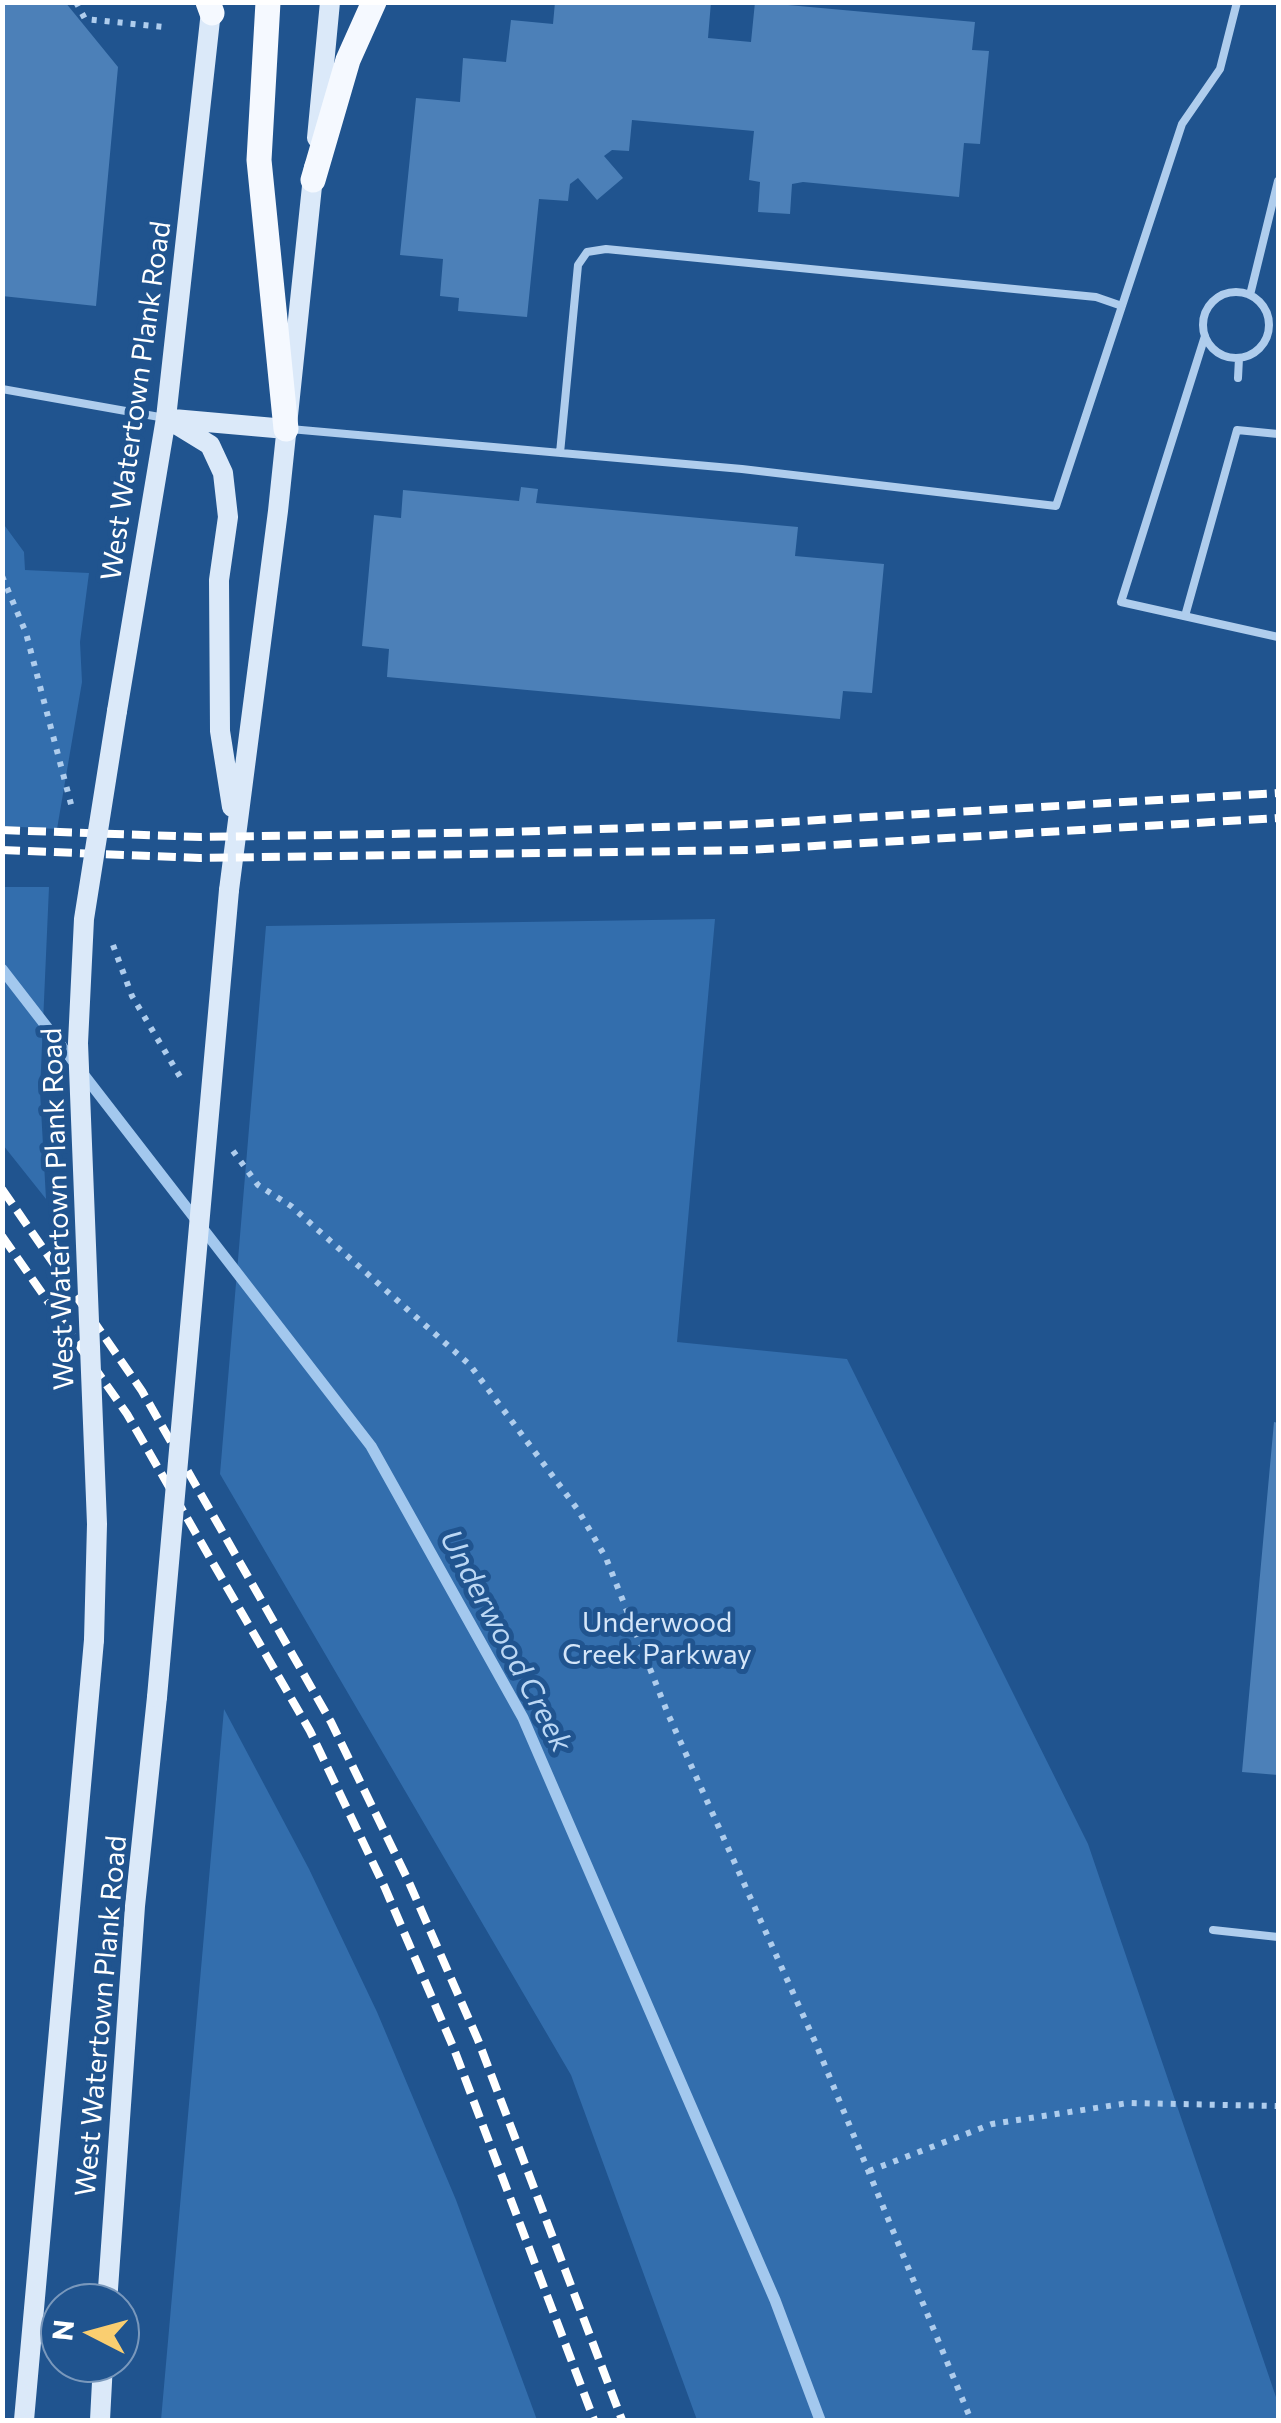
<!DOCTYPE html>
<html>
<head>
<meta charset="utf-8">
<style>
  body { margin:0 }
  #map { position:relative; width:1281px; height:2423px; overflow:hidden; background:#20548f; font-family:Commissioner,sans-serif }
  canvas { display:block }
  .frame { position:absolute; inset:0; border:5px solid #fff; pointer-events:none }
  .north { position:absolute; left:40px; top:2283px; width:100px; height:100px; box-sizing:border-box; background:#20548f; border:2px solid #7998bc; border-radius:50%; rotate:276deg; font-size:28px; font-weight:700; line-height:40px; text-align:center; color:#fff }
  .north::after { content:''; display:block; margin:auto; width:35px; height:45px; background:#face70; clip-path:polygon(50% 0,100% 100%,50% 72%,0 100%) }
</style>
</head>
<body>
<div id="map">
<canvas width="1281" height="2423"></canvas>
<div class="frame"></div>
<div class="north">N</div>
</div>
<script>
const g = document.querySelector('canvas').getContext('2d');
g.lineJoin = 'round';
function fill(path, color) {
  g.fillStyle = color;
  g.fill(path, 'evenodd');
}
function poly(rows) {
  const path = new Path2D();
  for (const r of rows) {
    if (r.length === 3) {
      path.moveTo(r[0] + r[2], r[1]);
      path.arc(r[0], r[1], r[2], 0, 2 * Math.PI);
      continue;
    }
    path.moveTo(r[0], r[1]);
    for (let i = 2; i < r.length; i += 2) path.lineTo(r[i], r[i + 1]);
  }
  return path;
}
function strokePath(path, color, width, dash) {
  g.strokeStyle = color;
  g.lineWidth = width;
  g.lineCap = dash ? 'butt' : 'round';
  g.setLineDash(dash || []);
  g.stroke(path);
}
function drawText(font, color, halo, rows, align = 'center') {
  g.font = font + ' Commissioner,sans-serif';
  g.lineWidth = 10;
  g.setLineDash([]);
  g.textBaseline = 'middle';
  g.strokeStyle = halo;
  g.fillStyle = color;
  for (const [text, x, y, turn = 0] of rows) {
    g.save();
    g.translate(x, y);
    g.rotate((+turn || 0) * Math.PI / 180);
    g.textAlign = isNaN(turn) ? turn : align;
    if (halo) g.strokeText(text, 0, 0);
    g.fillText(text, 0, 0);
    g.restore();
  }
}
fill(poly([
  [2,522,24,552,25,570,89,573,80,642,82,682,57,829,3,826],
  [3,887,49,887,40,1091,46,1199,3,1145],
  [715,919,677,1342,847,1359,1088,1844,1278,2403,1278,2420,697,2420,571,2075,220,1474,266,926],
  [224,1709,309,1869,377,2012,456,2200,537,2420,161,2420]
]), '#336ead');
strokePath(poly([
  [2,969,371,1446,523,1718,775,2300,820,2420]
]), '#a3c8ee', 11);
fill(poly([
  [2,2,65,2,118,67,96,306,2,296],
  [555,2,711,2,708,38,751,42,755,2,975,22,972,50,989,51,980,144,964,143,959,197,803,182,792,184,790,214,758,212,760,182,749,180,754,131,632,120,629,151,612,150,604,156,623,178,597,200,578,178,570,184,568,201,539,199,527,317,458,311,459,298,440,296,443,259,400,255,416,98,460,102,463,58,506,62,511,20,553,24],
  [521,487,538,489,536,503,798,527,795,556,884,564,872,693,843,691,840,719,387,677,389,649,362,646,374,515,401,518,403,490,519,501],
  [1274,1422,1278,1423,1278,1775,1242,1772]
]), '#4c80b8');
strokePath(poly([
  [76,2,85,19,163,27],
  [2,576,26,633,72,808],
  [113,945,132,996,182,1080],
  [233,1151,258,1185,291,1206,470,1365,578,1510,606,1558,668,1714,816,2044,971,2420],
  [869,2171,992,2124,1128,2103,1278,2106]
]), '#afcded', 6, [5, 8]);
strokePath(poly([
  [1236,325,33],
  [1250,295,1278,181],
  [1205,336,1121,602,1278,637],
  [1238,378,1239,358],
  [2,389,165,418],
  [290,429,742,469,1056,506,1182,124,1220,69,1237,2],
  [560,453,578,265,587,252,606,249,1096,297,1122,306],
  [1185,616,1237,430,1278,434],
  [1213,1930,1278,1937]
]), '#afcded', 8);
strokePath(poly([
  [317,138,330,2],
  [166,418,210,445,223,473,228,517,219,580,220,731,232,807],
  [173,419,286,429],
  [117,711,166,418,212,2],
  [229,890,278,511,314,167],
  [107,2303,135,1906,157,1697],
  [24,2420,94,1640],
  [100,2420,103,2363]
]), '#dbe9f9', 20);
strokePath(poly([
  [208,2,212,13],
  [268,2,259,160,286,429],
  [313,180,348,60,374,2]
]), '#f5f9ff', 25);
strokePath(poly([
  [2,830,201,837,509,832,751,824,1278,793],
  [2,850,200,858,749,850,1278,818],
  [2,1189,142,1391,331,1722,408,1880,478,2040,622,2420],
  [2,1236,127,1414,310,1731,385,1888,454,2049,594,2420]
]), '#fff', 8, [18, 8]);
strokePath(poly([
  [94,1640,97,1524,78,1043,84,919,117,711],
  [157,1697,229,890]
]), '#dbe9f9', 20);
drawText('28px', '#fff', '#20548f', [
  ["West Watertown Plank Road",136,401,-82],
  ["West Watertown Plank Road",58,1209,-92],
  ["West Watertown Plank Road",101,2016,-85]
]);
drawText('28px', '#d5e6f9', '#20548f', [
  ["Underwood",657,1623],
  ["Creek Parkway",657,1655]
]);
drawText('italic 30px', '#bbd7f4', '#20548f', [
  ["Underwood Creek",506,1641,62]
]);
</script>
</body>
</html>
